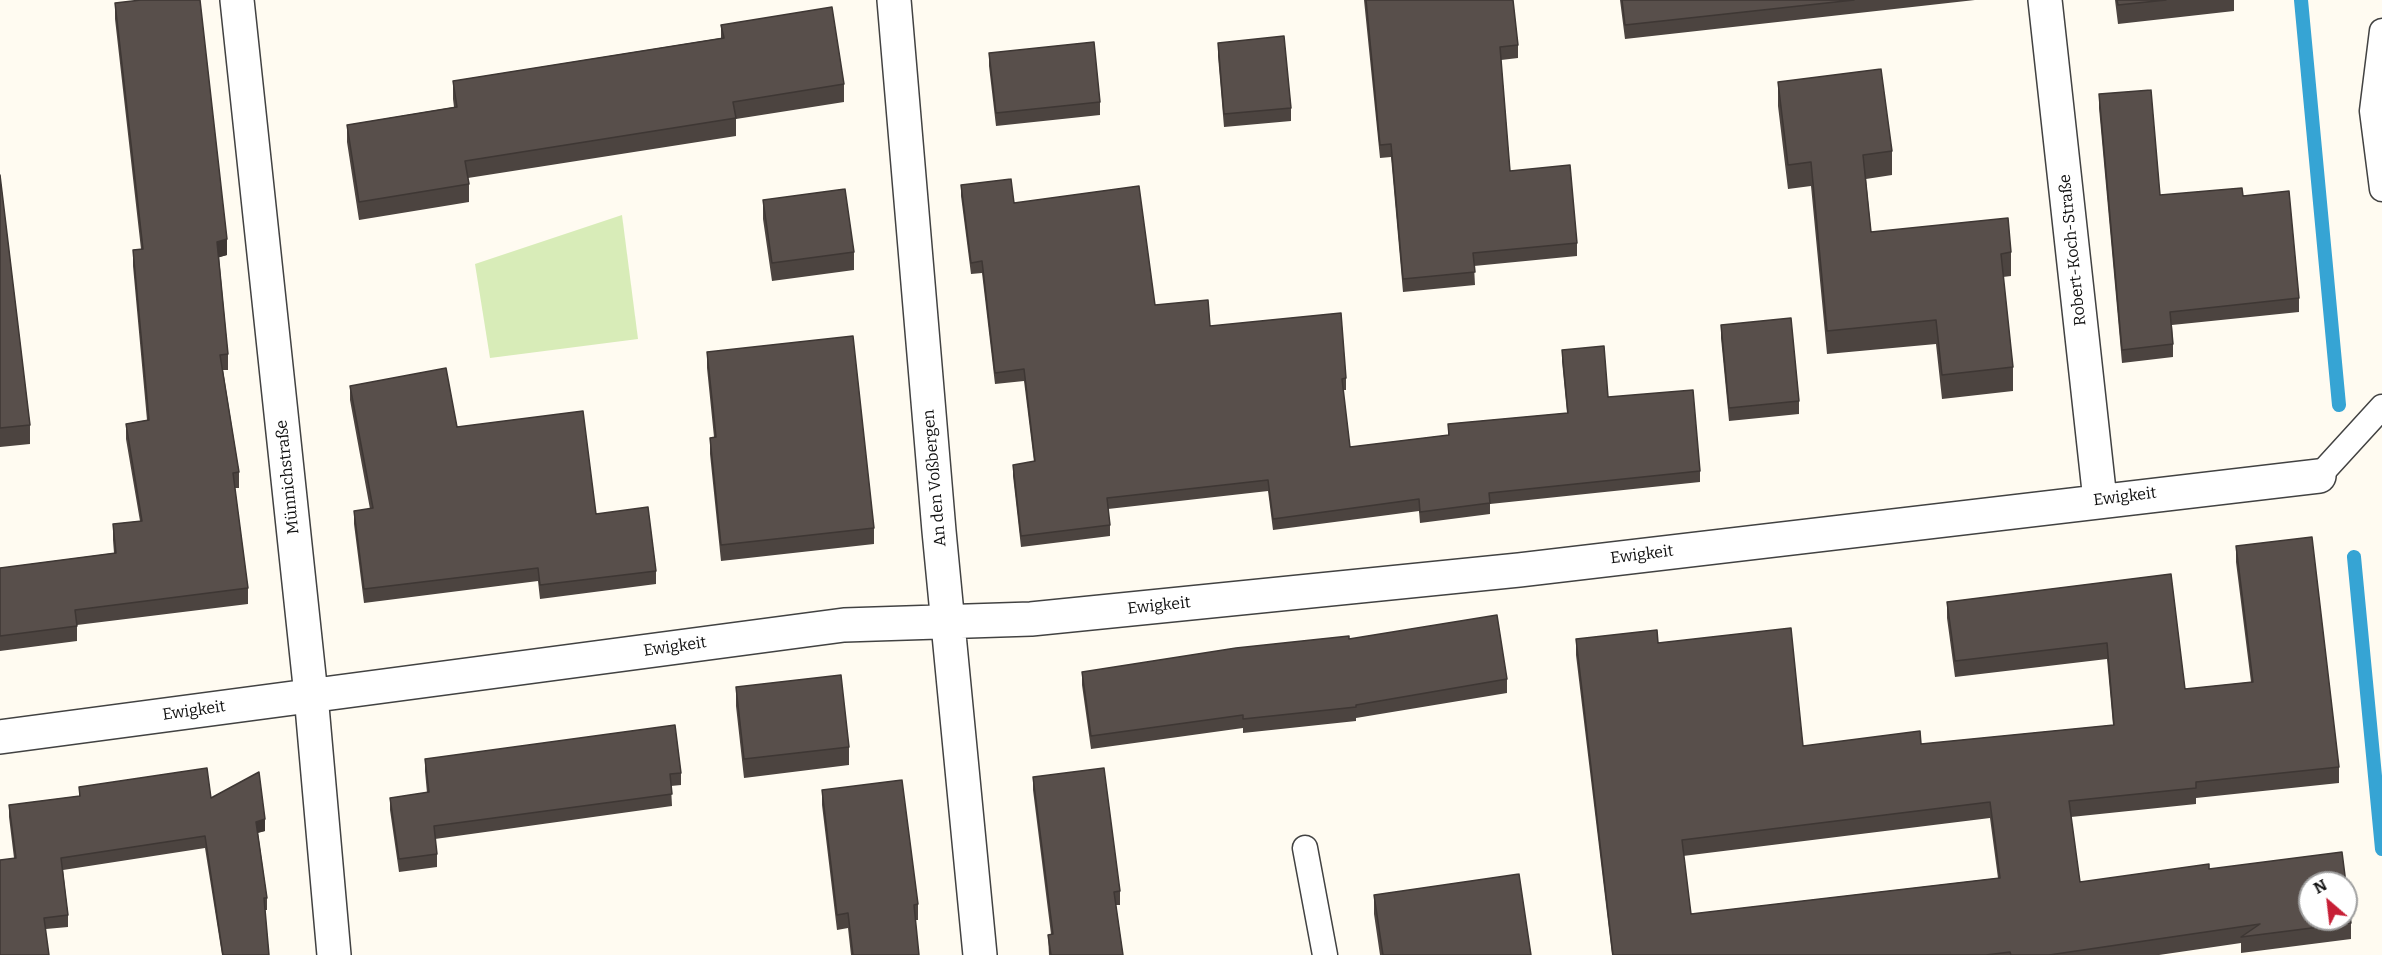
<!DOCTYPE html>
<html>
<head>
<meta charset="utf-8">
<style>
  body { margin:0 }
  #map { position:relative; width:2382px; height:955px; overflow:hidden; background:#fffbf1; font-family:Bitter,serif }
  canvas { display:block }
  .north { position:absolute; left:2298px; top:871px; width:60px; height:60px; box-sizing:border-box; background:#fff; border:2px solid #9f9f9f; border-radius:50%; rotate:332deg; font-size:16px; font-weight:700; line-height:24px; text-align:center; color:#0f0f0f }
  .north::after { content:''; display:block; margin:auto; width:21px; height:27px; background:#c71f36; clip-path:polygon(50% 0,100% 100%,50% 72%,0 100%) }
</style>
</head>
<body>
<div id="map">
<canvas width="2382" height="955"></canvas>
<div class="north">N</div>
</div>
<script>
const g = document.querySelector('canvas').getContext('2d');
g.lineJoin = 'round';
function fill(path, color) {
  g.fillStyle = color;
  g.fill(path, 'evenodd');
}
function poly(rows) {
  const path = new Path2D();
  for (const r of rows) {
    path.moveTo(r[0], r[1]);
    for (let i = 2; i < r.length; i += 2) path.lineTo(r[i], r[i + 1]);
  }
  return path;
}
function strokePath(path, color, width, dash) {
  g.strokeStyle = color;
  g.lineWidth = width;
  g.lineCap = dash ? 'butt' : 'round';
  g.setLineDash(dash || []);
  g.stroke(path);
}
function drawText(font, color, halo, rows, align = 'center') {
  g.font = font + ' Bitter,serif';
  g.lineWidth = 6;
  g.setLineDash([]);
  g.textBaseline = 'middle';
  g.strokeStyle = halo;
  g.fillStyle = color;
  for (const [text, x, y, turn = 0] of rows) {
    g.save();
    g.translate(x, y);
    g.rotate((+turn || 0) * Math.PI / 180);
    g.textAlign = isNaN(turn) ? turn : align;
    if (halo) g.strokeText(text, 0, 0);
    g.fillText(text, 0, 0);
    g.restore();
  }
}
fill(poly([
  [622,215,638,339,490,358,475,264]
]), '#d8ecb8');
strokePath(poly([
  [2301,0,2339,405],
  [2354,557,2382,849]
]), '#36a4d4', 14);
const lane = poly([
  [2382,31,2372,111,2382,189],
  [2319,476,2382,407],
  [1305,848,1325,955]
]);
const street = poly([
  [237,0,311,695,334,955],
  [894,0,939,531,980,955],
  [2045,0,2100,500],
  [0,737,844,625,1031,619,1519,570,2319,476]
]);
strokePath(lane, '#424242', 27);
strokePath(street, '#424242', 36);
strokePath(lane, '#fff', 24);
strokePath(street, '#fff', 33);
fill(poly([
  [1364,0,1513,0,1518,45,1518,58,1501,60,1510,171,1577,243,1577,256,1474,266,1475,285,1403,292,1391,157,1380,158],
  [1620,0,1975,0,1625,39],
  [2115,0,2234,0,2234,11,2118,24],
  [115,3,227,255,219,257,228,354,228,370,223,370,239,472,239,488,235,488,248,588,248,604,77,625,77,641,0,651,0,568,114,553,113,540,113,524,140,521,126,439,126,424,147,420,133,266,133,250,141,249,115,19],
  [721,25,844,84,844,102,736,119,736,136,468,178,469,184,469,202,359,220,347,142,347,125,454,107,453,99,453,81,721,38],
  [1218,43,1291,108,1291,121,1224,127,1218,56],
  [989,53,1100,102,1100,115,996,126,989,66],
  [1778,82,1892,151,1892,175,1866,179,1871,232,2011,252,2011,276,2003,277,2013,367,2013,391,1942,399,1936,344,1827,354,1811,186,1788,189,1778,106],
  [2099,94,2160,195,2243,196,2299,298,2299,312,2172,325,2173,344,2173,357,2122,363,2099,108],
  [0,175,30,425,30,444,0,447],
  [961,185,1014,203,1155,305,1346,378,1346,390,1343,390,1350,447,1448,435,1448,424,1567,413,1562,361,1562,350,1608,397,1700,471,1700,482,1490,504,1490,514,1420,523,1419,511,1273,530,1268,491,1108,509,1110,525,1110,536,1021,547,1013,476,1013,465,1034,462,1024,381,995,384,982,273,971,274,961,196],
  [763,200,854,252,854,270,772,281,763,219],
  [1721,325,1799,401,1799,414,1729,421,1721,338],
  [707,352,874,528,874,544,721,561,710,454,710,438,714,437,707,368],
  [350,386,457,427,596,514,656,571,656,584,540,599,538,581,364,603,354,524,354,511,370,509,350,400],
  [2236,546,2339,767,2339,783,2196,798,2196,804,2071,817,2080,882,2209,869,2351,923,2351,939,2241,953,2241,943,2159,955,1612,955,1576,655,1576,639,1658,643,1803,746,1921,744,2113,725,2107,659,1955,677,1947,618,1947,602,2171,574,2185,689,2251,682,2236,562],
  [1990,818,1998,878,1691,914,1683,856],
  [1349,639,1507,679,1507,693,1356,718,1356,721,1243,733,1243,728,1091,749,1082,685,1082,672],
  [736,687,849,747,849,765,744,778,736,706],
  [425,759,681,773,681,785,671,786,672,806,435,839,437,854,437,867,399,872,390,810,390,798,427,793,425,771],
  [1033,777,1120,891,1120,905,1116,905,1123,955,1049,955,1048,935,1051,934,1033,790],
  [79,787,211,798,265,831,258,833,267,898,267,910,265,910,269,955,222,955,205,848,63,870,68,915,68,927,46,929,14,858,9,817,9,805,79,796],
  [822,790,918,904,918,920,915,920,919,955,851,955,848,928,837,930,822,805],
  [1374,895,1531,955,1380,955,1374,914]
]), '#4c4440');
fill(poly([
  [227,239,227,255,217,258,217,242],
  [265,819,265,831,256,833,256,822]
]), '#3e3734');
const building = poly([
  [141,0,200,0,227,239,217,242,228,354,220,355,239,472,233,473,248,588,75,610,77,626,0,636,0,568,116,553,113,524,142,521,126,424,149,420,133,250,143,249,115,3,141,0],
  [1366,0,1513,0,1518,45,1500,47,1510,171,1570,165,1577,243,1473,253,1475,272,1403,279,1391,144,1380,145,1366,0],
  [1622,0,1854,0,1625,25,1622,0],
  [2117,0,2166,0,2118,5,2117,0],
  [832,7,844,84,733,102,736,118,465,161,469,184,359,202,347,125,457,107,453,81,724,38,721,25,832,7],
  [1284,36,1291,108,1224,114,1218,43,1284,36],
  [1094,42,1100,102,996,113,989,53,1094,42],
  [1881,69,1892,151,1863,155,1871,232,2008,218,2011,252,2001,254,2013,367,1942,375,1936,320,1827,331,1811,162,1788,165,1778,82,1881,69],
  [2151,90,2160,195,2242,188,2243,196,2289,191,2299,298,2170,312,2173,344,2122,350,2099,94,2151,90],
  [0,175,30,425,0,428,0,175],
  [1011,179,1014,203,1139,186,1155,305,1208,300,1210,326,1341,313,1346,378,1342,379,1350,447,1449,435,1448,424,1568,413,1562,350,1604,346,1608,397,1693,390,1700,471,1489,493,1490,503,1420,512,1419,499,1273,519,1268,480,1107,498,1110,525,1021,536,1013,465,1035,461,1024,369,995,373,982,261,971,263,961,185,1011,179],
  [845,189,854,252,772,263,763,200,845,189],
  [1791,318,1799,401,1729,408,1721,325,1791,318],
  [853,336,874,528,721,545,710,438,716,437,707,352,853,336],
  [446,368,457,427,583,411,596,514,648,507,656,571,540,585,538,568,364,589,354,511,373,508,350,386,446,368],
  [2312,537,2339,767,2196,782,2196,788,2069,801,2080,882,2209,864,2209,869,2342,852,2351,923,2241,937,2260,924,2049,955,2011,955,2010,952,1986,955,1613,955,1576,639,1657,630,1658,643,1791,628,1803,746,1920,731,1921,744,2114,725,2107,643,1955,661,1947,602,2171,574,2185,689,2253,682,2236,546,2312,537],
  [1990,802,2000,878,1691,914,1682,840,1990,802],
  [2310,883,2346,883,2346,919,2310,919,2310,883],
  [1497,615,1507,679,1356,705,1356,707,1243,719,1243,715,1091,736,1082,672,1236,648,1349,636,1349,639,1497,615],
  [841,675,849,747,744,759,736,687,841,675],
  [675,725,681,773,670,774,672,794,434,826,437,854,399,859,390,798,429,792,425,759,675,725],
  [207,768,211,798,259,772,265,819,256,822,267,898,264,898,269,955,223,955,205,836,61,858,68,915,44,918,49,955,0,955,0,860,16,858,9,805,80,796,79,787,207,768],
  [1104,768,1120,891,1114,892,1123,955,1051,955,1048,935,1053,934,1033,777,1104,768],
  [902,780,918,904,914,905,919,955,853,955,848,913,837,915,822,790,902,780],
  [1519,874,1531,955,1383,955,1374,895,1519,874]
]);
fill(building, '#584f4b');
strokePath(building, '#3e3734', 1.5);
drawText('16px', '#0f0f0f', '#fff', [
  ["Robert-Koch-Straße",2073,250,-96],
  ["Münnichstraße",288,477,-96],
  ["An den Voßbergen",935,478,-95],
  ["Ewigkeit",2125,497,-7],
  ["Ewigkeit",1642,555,-7],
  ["Ewigkeit",1159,606,-6],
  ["Ewigkeit",675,647,-8],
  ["Ewigkeit",194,711,-8]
]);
</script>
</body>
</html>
